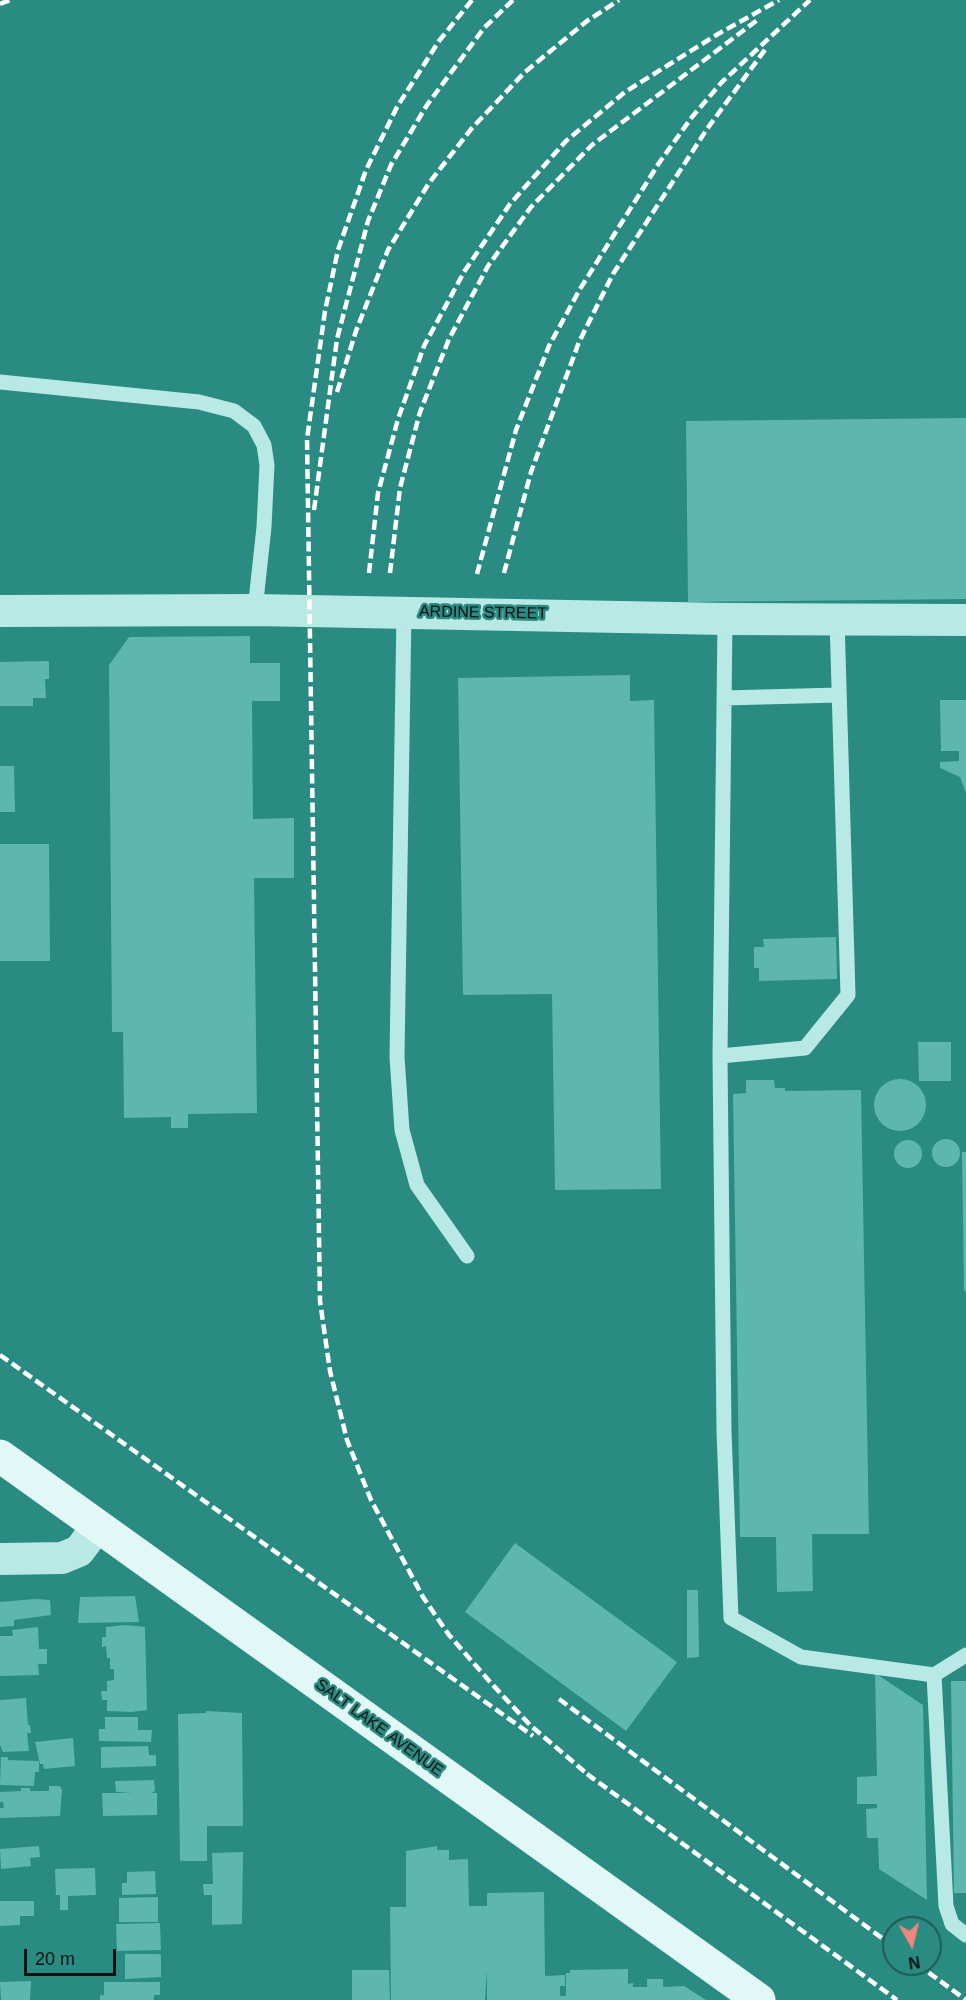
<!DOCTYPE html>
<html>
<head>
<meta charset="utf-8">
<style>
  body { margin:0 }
  #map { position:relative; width:966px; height:2000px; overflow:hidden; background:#298b81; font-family:Helvetica,sans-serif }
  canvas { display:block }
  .north { position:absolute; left:882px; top:1916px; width:60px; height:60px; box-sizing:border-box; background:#298b81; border:2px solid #1f5a54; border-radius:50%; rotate:172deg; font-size:16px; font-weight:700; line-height:24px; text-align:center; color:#111 }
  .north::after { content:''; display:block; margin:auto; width:21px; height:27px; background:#f0857f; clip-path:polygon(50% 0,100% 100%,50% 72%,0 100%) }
  .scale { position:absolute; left:24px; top:1949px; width:92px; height:27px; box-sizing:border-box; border:3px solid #111; border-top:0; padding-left:8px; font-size:18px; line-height:21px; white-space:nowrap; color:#111; -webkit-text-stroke:4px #298b81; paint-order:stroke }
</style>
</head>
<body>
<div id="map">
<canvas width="966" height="2000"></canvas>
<div class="north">N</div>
<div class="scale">20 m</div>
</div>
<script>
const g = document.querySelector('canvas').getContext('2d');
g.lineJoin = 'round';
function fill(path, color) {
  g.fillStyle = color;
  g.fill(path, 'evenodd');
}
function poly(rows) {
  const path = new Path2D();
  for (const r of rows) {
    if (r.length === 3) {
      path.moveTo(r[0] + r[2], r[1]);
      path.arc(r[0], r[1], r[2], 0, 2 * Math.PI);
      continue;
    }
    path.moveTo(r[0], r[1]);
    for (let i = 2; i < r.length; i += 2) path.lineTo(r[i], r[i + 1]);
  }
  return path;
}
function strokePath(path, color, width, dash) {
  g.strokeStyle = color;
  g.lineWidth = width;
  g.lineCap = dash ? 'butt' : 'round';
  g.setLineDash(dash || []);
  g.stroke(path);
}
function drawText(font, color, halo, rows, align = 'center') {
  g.font = font + ' Helvetica,sans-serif';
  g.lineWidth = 5;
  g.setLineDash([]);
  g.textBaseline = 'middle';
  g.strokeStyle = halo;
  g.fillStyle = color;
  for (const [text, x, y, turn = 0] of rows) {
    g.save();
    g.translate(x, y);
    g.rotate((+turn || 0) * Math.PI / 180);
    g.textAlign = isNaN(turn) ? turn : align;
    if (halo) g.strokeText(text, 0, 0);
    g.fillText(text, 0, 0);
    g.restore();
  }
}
fill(poly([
  [966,418,966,599,688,602,686,421],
  [250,636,250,663,280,663,280,701,252,701,253,819,294,818,294,878,254,878,257,1113,188,1114,188,1128,171,1128,171,1117,124,1118,123,1032,112,1032,109,665,129,637],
  [49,661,49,679,45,679,46,698,33,698,33,706,0,706,0,662],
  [630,675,630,701,654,700,661,1189,555,1190,552,994,463,995,458,678],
  [940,700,966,700,966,793,960,777,940,768,940,762,959,761,959,751,941,751],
  [0,766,14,766,15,812,0,812],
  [0,844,49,844,50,961,0,961],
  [836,937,837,979,759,981,759,968,754,968,754,947,764,947,763,939],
  [918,1042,951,1042,951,1081,919,1081],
  [900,1105,26],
  [746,1080,774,1080,775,1088,785,1088,785,1091,861,1090,869,1534,812,1534,813,1591,777,1592,776,1537,740,1537,733,1094,746,1093],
  [946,1153,14],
  [908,1154,14],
  [962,1152,966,1152,966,1291,964,1291],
  [515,1543,677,1662,626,1731,465,1612],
  [687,1590,698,1590,699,1657,687,1658],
  [135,1596,139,1622,78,1623,80,1597],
  [35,1599,50,1600,51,1615,14,1620,14,1626,0,1627,0,1602],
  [125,1625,145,1627,147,1710,132,1712,107,1711,107,1700,102,1700,101,1691,107,1691,107,1681,114,1680,114,1669,110,1669,110,1658,107,1658,106,1646,102,1647,102,1637,106,1637,106,1627],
  [38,1627,39,1649,47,1649,47,1664,38,1664,39,1675,0,1676,0,1636,13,1636,12,1630],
  [875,1673,923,1705,927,1900,879,1869,878,1838,867,1838,866,1809,877,1808,877,1804,857,1804,857,1777,877,1776],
  [951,1681,966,1681,966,1893,954,1893],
  [26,1698,28,1725,30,1725,31,1733,27,1733,29,1751,3,1752,0,1745,0,1700],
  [206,1711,242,1713,243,1826,207,1826,207,1861,180,1861,178,1714,206,1713],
  [105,1717,138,1717,138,1730,152,1730,151,1742,99,1741,99,1729,105,1729],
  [73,1738,75,1766,44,1769,43,1764,40,1764,35,1742],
  [148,1746,149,1755,156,1755,156,1766,101,1768,101,1747],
  [1,1757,8,1757,8,1760,39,1761,39,1772,35,1772,34,1786,0,1785],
  [154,1780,155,1791,151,1793,157,1793,157,1815,103,1816,102,1793,133,1793,116,1792,115,1781],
  [49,1786,60,1786,62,1790,60,1816,0,1818,0,1808,4,1808,3,1802,0,1802,0,1792,21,1791,21,1788,30,1788,30,1791,49,1791],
  [39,1846,40,1857,30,1858,31,1866,1,1869,0,1849],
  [437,1846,437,1850,449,1850,449,1860,468,1859,469,1906,487,1906,487,1893,544,1892,545,1976,565,1975,565,1986,560,1986,560,1996,566,1996,566,1973,570,1973,570,1970,628,1969,628,1984,633,1983,633,1987,647,1987,647,1979,663,1979,663,1987,684,1986,706,2000,487,2000,487,1970,485,2000,391,2000,390,1907,406,1907,406,1851],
  [243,1852,242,1924,212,1925,212,1895,204,1895,203,1884,213,1884,212,1853],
  [95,1868,96,1895,68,1896,68,1910,60,1910,60,1895,56,1895,55,1869],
  [155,1871,156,1894,122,1895,122,1883,127,1883,127,1872],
  [158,1897,158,1922,119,1922,119,1898],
  [0,1901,34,1901,34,1916,20,1916,20,1925,0,1926],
  [160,1923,161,1950,117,1951,116,1924],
  [125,1954,159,1954,161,1955,161,1977,125,1979],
  [352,1970,389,1970,390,2000,352,2000],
  [31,1981,30,2000,1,2000,0,1982],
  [104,1982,160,1982,160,1995,154,1995,154,2000,100,2000,100,1995,104,1995]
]), '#5db7ae');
strokePath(poly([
  [0,382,199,402,234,411,254,426,264,445,267,465,264,527,255,610],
  [404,612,397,1057,402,1130,417,1185,467,1256],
  [725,619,720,1056,724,1431,731,1618,801,1657,934,1675,946,1906,952,1924,966,1935],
  [724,698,839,695],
  [720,1056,805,1048,848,995,837,619],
  [934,1675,966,1655]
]), '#b8e9e4', 15);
strokePath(poly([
  [0,611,255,610,725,619,966,620],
  [0,1559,62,1558,79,1551,97,1527]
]), '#b8e9e4', 32);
strokePath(poly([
  [0,1456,759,2000]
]), '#e2f8f6', 33);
strokePath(poly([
  [472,0,439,41,397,107,366,170,338,250,325,311,307,439,320,1301,330,1371,347,1440,371,1500,423,1597,449,1635,491,1683,531,1726,592,1778],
  [0,4,10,0],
  [337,392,356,331,388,250,429,183,472,128,525,72,587,21,619,0],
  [314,510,337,339,368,221,391,165,427,105,484,28,513,0],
  [369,573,378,493,398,419,424,346,464,272,510,204,566,141,625,92,718,34,779,0],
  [390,573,400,488,420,412,449,339,488,266,531,207,592,145,760,18],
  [504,573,531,472,579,342,613,274,707,129,767,47],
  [477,574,516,430,549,346,580,289,659,163,692,117,722,82,810,0],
  [0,1355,533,1736],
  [559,1699,894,1947],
  [587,1774,897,2000],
  [917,1964,966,2000]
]), '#fff', 4.5, [10, 4.5]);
drawText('16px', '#111', '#298b81', [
  ["ARDINE STREET",483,613,1],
  ["SALT LAKE AVENUE",379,1728,36]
]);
</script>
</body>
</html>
